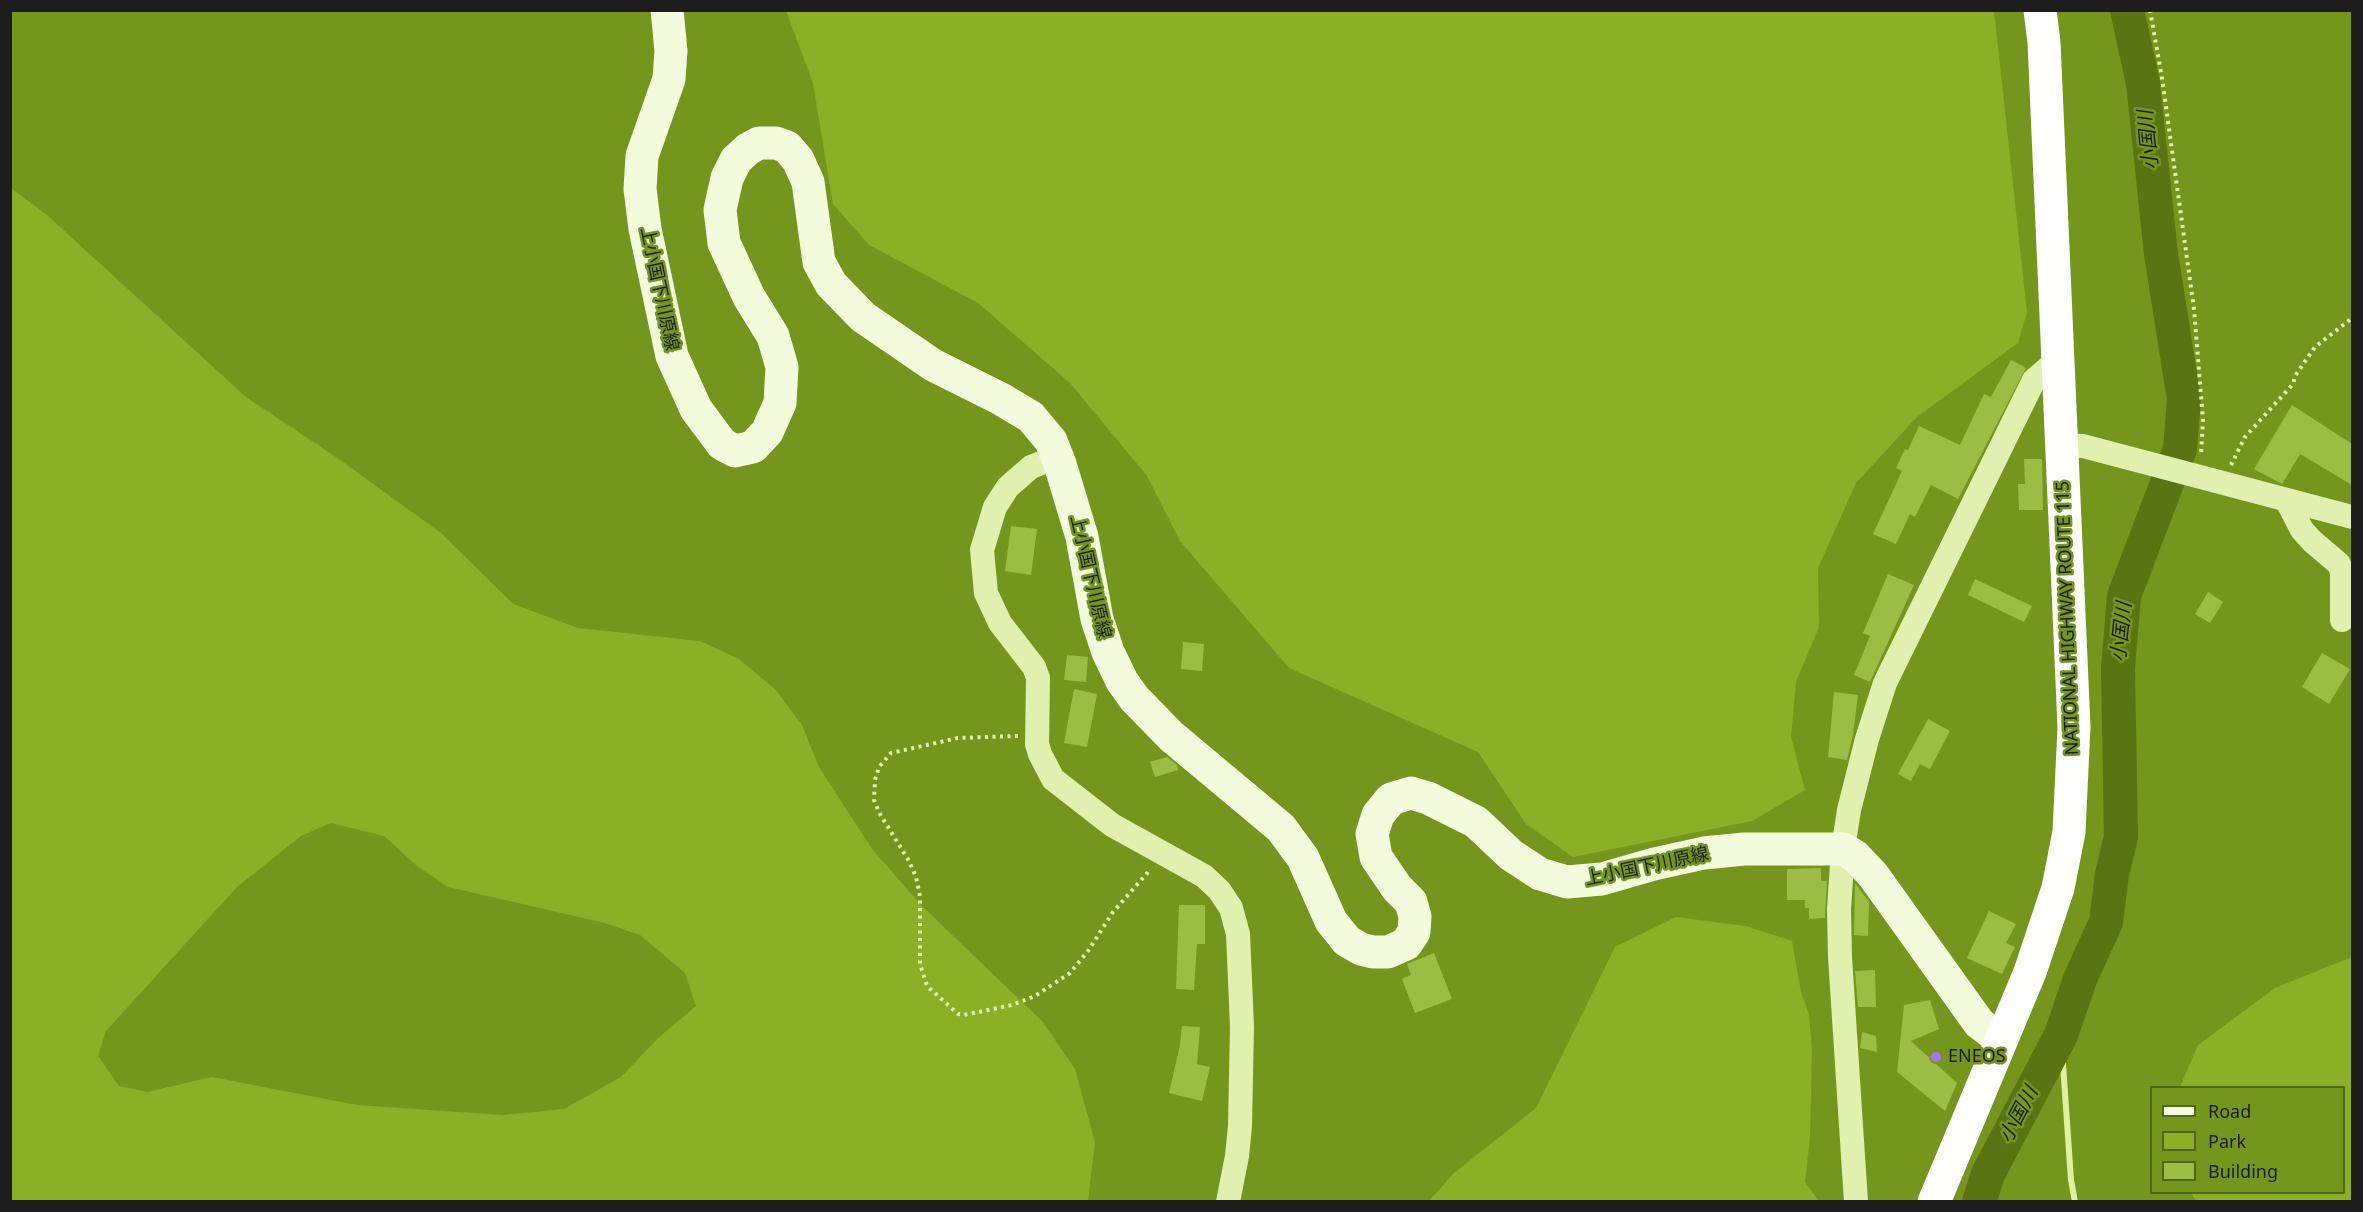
<!DOCTYPE html>
<html>
<head>
<meta charset="utf-8">
<style>
  body { margin:0 }
  #map { position:relative; width:2363px; height:1212px; overflow:hidden; background:#74961c; font-family:"Noto Sans",sans-serif }
  canvas { display:block }
  .frame { position:absolute; inset:0; border:12px solid #1d1d1d; pointer-events:none }
  .legend { position:absolute; left:2150px; top:1086px; width:195px; height:108px; box-sizing:border-box; background:#74961c; border:2px solid #51661c; margin:0; padding:8px 10px; list-style:none; font-size:18px; color:#1d1d1d }
  .legend li { display:flex; align-items:center; gap:12px; height:30px }
  .legend b { width:30px; border:2px solid #51661c }
</style>
</head>
<body>
<div id="map">
<canvas width="2363" height="1212"></canvas>
<div class="frame"></div>
<ul class="legend">
<li><b style="height:8px;background:#f3fbdd"></b>Road</li>
<li><b style="height:16px;background:#8baf25"></b>Park</li>
<li><b style="height:16px;background:#9cbd44"></b>Building</li>
</ul>
</div>
<script>
const g = document.querySelector('canvas').getContext('2d');
g.lineJoin = 'round';
function fill(path, color) {
  g.fillStyle = color;
  g.fill(path, 'evenodd');
}
function poly(rows) {
  const path = new Path2D();
  for (const r of rows) {
    path.moveTo(r[0], r[1]);
    for (let i = 2; i < r.length; i += 2) path.lineTo(r[i], r[i + 1]);
  }
  return path;
}
function strokePath(path, color, width, dash) {
  g.strokeStyle = color;
  g.lineWidth = width;
  g.lineCap = dash ? 'butt' : 'round';
  g.setLineDash(dash || []);
  g.stroke(path);
}
function drawText(font, color, halo, rows, align = 'center') {
  g.font = font + ' "Noto Sans","Noto Sans JP",sans-serif';
  g.lineWidth = 5;
  g.setLineDash([]);
  g.textBaseline = 'middle';
  g.strokeStyle = halo;
  g.fillStyle = color;
  for (const [text, x, y, turn = 0] of rows) {
    g.save();
    g.translate(x, y);
    g.rotate((+turn || 0) * Math.PI / 180);
    g.textAlign = isNaN(turn) ? turn : align;
    if (halo) g.strokeText(text, 0, 0);
    g.fillText(text, 0, 0);
    g.restore();
  }
}
fill(poly([
  [786,11,1994,11,2027,312,2018,343,1917,417,1856,483,1818,568,1819,627,1796,682,1791,737,1805,790,1752,821,1573,857,1526,824,1478,752,1289,668,1180,541,1147,476,1070,383,978,303,869,245,833,204,813,83],
  [10,187,48,216,246,397,336,457,441,533,513,604,578,628,700,641,739,659,776,690,802,725,819,767,872,849,922,906,1042,1021,1075,1069,1095,1142,1088,1201,11,1201],
  [331,823,384,836,417,866,448,887,605,923,640,935,685,973,696,1006,658,1038,621,1077,564,1109,503,1115,357,1105,212,1077,147,1092,119,1086,98,1056,106,1031,237,887,301,836],
  [1676,917,1746,926,1792,941,1801,992,1809,1014,1812,1050,1810,1138,1805,1182,1819,1201,1429,1201,1454,1173,1536,1108,1615,947],
  [2352,957,2352,1201,2196,1201,2191,1193,2344,1192,2344,1088,2180,1087,2198,1045,2275,988]
]), '#8baf25');
strokePath(poly([
  [2061,1035,2071,1180,2075,1202]
]), '#def1a2', 6);
strokePath(poly([
  [1979,1202,1988,1174,2061,1035,2080,979,2106,922,2112,874,2121,837,2118,668,2124,596,2180,449,2184,399,2161,254,2143,83,2127,10]
]), '#587413', 34);
fill(poly([
  [2011,360,2026,368,1958,499,1931,485,1915,517,1910,514,1896,544,1873,534,1902,471,1896,468,1905,449,1908,450,1919,426,1960,445,1984,394,1991,397],
  [2292,405,2352,444,2352,485,2300,454,2282,484,2254,469],
  [2024,459,2042,459,2043,510,2019,510,2018,484,2025,484],
  [1011,526,1037,529,1031,575,1005,571],
  [1888,574,1914,585,1870,682,1854,675,1870,636,1863,633],
  [1975,579,2032,606,2024,622,1968,595],
  [2208,592,2223,602,2210,623,2195,614],
  [1183,642,1204,644,1202,671,1181,669],
  [2322,653,2350,669,2329,704,2302,687],
  [1067,655,1088,657,1086,682,1064,680],
  [1074,689,1097,694,1087,747,1064,743],
  [1834,692,1858,695,1853,734,1847,760,1828,757],
  [1928,719,1950,731,1930,769,1920,764,1911,781,1898,774],
  [1167,757,1177,765,1178,770,1155,777,1150,762],
  [1821,868,1821,881,1827,881,1825,918,1809,919,1809,908,1805,908,1805,900,1787,900,1787,869],
  [1855,883,1869,902,1868,936,1854,935],
  [1179,905,1205,905,1205,944,1197,944,1194,990,1176,989],
  [1989,911,2016,924,2006,943,2015,947,2002,974,1967,958],
  [1434,953,1452,999,1415,1013,1402,979,1411,975,1407,964],
  [1875,970,1876,1007,1858,1007,1855,971],
  [1930,1000,1939,1029,1911,1041,1957,1083,1945,1111,1897,1072,1904,1005],
  [1182,1026,1200,1027,1197,1064,1210,1067,1202,1101,1169,1093,1180,1045],
  [1862,1032,1876,1036,1877,1052,1860,1048]
]), '#9cbd44');
strokePath(poly([
  [2150,10,2162,78,2194,309,2203,420,2201,455],
  [2231,465,2245,437,2293,384,2295,376,2315,347,2352,318],
  [1018,736,958,738,891,753,879,767,875,780,874,800,880,814,909,861,916,877,920,896,920,964,927,986,958,1014,964,1015,1012,1005,1035,996,1070,973,1088,951,1113,912,1150,870]
]), '#dff0af', 4, [3, 4.5]);
strokePath(poly([
  [2062,445,2083,446,2352,517],
  [1057,457,1031,467,1008,487,995,507,982,550,986,593,1000,623,1034,667,1038,678,1037,744,1040,754,1053,779,1112,825,1204,876,1219,890,1231,908,1238,934,1242,1027,1240,1126,1237,1156,1228,1202],
  [2287,501,2302,530,2312,541,2339,564,2342,573,2342,620],
  [1856,1202,1840,957,1839,909,1843,849,1849,810,1867,739,1885,683,2034,380,2048,368,2058,366]
]), '#dff0af', 24);
strokePath(poly([
  [667,10,671,51,669,79,642,156,640,189,645,229,672,356,696,409,722,444,735,451,753,447,767,432,780,403,782,367,773,336,749,297,724,243,720,210,727,178,736,160,748,149,759,143,776,143,787,147,798,160,808,182,819,262,831,284,863,317,933,365,1001,399,1031,417,1051,441,1060,464,1082,537,1097,619,1108,652,1122,681,1134,698,1171,736,1281,828,1303,858,1331,921,1347,941,1361,949,1373,952,1388,952,1406,944,1414,932,1415,917,1411,902,1397,888,1376,857,1372,834,1378,815,1391,799,1411,793,1428,798,1476,822,1511,855,1540,874,1567,882,1602,879,1654,864,1704,853,1744,849,1843,849,1855,856,1873,875,1979,1023,2000,1039]
]), '#f3fbdd', 33);
strokePath(poly([
  [1934,1202,2030,972,2058,888,2069,832,2074,727,2044,42,2040,10]
]), '#fefffc', 33);
for (const [x, y, r, color] of [
  [1936,1057,6,"#ab6eff"]
]) {
  const dot = new Path2D();
  dot.arc(x, y, r, 0, 2 * Math.PI);
  g.fillStyle = color;
  g.fill(dot);
  strokePath(dot, '#74961c', 2);
}
drawText('18px', '#1d1d1d', '#74961c', [
  ["上小国下川原線",659,289,78],
  ["上小国下川原線",1090,577,77],
  ["NATIONAL HIGHWAY ROUTE 115",2068,618,-92],
  ["上小国下川原線",1647,867,-12]
]);
drawText('18px', '#1d1d1d', '#74961c', [
  ["ENEOS",1948,1057]
], 'left');
drawText('italic 20px', '#1c1c1a', '#74961c', [
  ["小国川",2149,140,-96],
  ["小国川",2122,632,-84],
  ["小国川",2019,1115,-62]
]);
</script>
</body>
</html>
